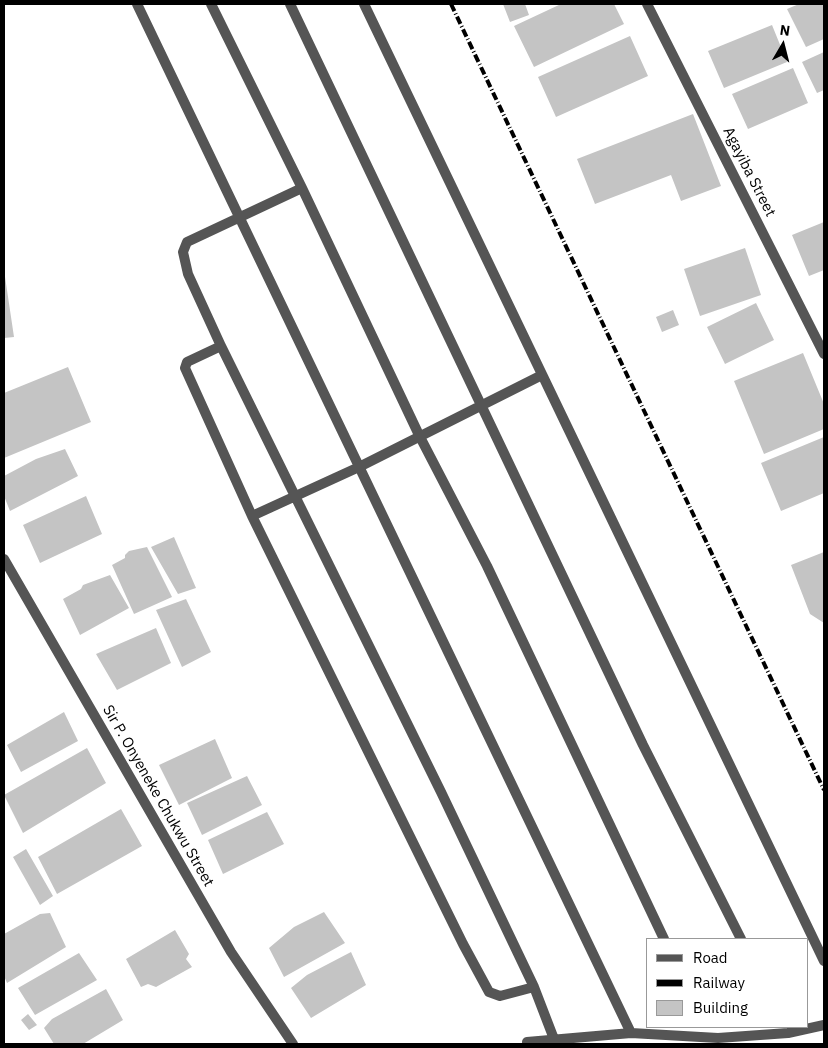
<!DOCTYPE html>
<html>
<head>
<meta charset="utf-8">
<style>
  body { margin:0 }
  #map { position:relative; width:828px; height:1048px; overflow:hidden; background:#fff; font-family:"IBM Plex Sans",sans-serif }
  canvas { display:block }
  .frame { position:absolute; inset:0; border:5px solid #000; pointer-events:none }
  .legend { position:absolute; left:646px; top:938px; width:162px; height:90px; box-sizing:border-box; background:#fff; border:1px solid #999; margin:0; padding:6px 9px; list-style:none; font-size:15px; color:#000 }
  .legend li { display:flex; align-items:center; gap:10px; height:25px }
  .legend b { width:25px; border:1px solid #999 }
  .north { position:absolute; left:758px; top:20px; width:50px; height:50px; -webkit-text-stroke:4px #fff; paint-order:stroke; rotate:8deg; font-size:14px; font-weight:700; line-height:20px; text-align:center; color:#000 }
  .north::after { content:''; display:block; margin:auto; width:18px; height:22px; background:#000; clip-path:polygon(50% 0,100% 100%,50% 72%,0 100%) }
</style>
</head>
<body>
<div id="map">
<canvas width="828" height="1048"></canvas>
<div class="frame"></div>
<ul class="legend">
<li><b style="height:6px;background:#555"></b>Road</li>
<li><b style="height:6px;background:#000"></b>Railway</li>
<li><b style="height:14px;background:#c4c4c4"></b>Building</li>
</ul>
<div class="north">N</div>
</div>
<script>
const g = document.querySelector('canvas').getContext('2d');
g.lineJoin = 'round';
function fill(path, color) {
  g.fillStyle = color;
  g.fill(path, 'evenodd');
}
function poly(rows) {
  const path = new Path2D();
  for (const r of rows) {
    path.moveTo(r[0], r[1]);
    for (let i = 2; i < r.length; i += 2) path.lineTo(r[i], r[i + 1]);
  }
  return path;
}
function strokePath(path, color, width, dash) {
  g.strokeStyle = color;
  g.lineWidth = width;
  g.lineCap = dash ? 'butt' : 'round';
  g.setLineDash(dash || []);
  g.stroke(path);
}
function drawText(font, color, halo, rows, align = 'center') {
  g.font = font + ' "IBM Plex Sans",sans-serif';
  g.lineWidth = 4.5;
  g.setLineDash([]);
  g.textBaseline = 'middle';
  g.strokeStyle = halo;
  g.fillStyle = color;
  for (const [text, x, y, turn = 0] of rows) {
    g.save();
    g.translate(x, y);
    g.rotate((+turn || 0) * Math.PI / 180);
    g.textAlign = isNaN(turn) ? turn : align;
    if (halo) g.strokeText(text, 0, 0);
    g.fillText(text, 0, 0);
    g.restore();
  }
}
fill(poly([
  [503,4,525,4,529,15,510,22],
  [561,4,614,4,624,24,534,67,514,26],
  [799,4,824,4,824,39,806,47,787,9],
  [772,25,787,62,724,88,708,51],
  [630,36,648,76,556,117,538,77],
  [824,52,824,90,817,93,802,62],
  [793,68,808,103,748,129,732,94],
  [693,114,721,186,681,201,671,175,595,204,577,159],
  [824,222,824,270,809,276,792,235],
  [745,248,761,295,700,316,684,269],
  [4,270,14,337,4,338],
  [756,303,774,340,725,364,707,327],
  [673,310,679,325,662,332,656,317],
  [803,353,824,404,824,429,764,454,734,381],
  [68,367,91,422,4,458,4,393],
  [824,437,824,493,781,511,761,463],
  [65,449,78,476,10,511,4,496,4,476,36,459],
  [86,496,102,534,40,563,23,525],
  [174,537,196,588,178,594,151,547],
  [147,547,172,597,134,614,112,565,125,558,125,555,129,551],
  [824,552,824,623,810,614,791,565],
  [110,575,129,608,80,635,63,599,81,589,83,585],
  [186,599,211,652,182,667,156,610],
  [156,628,171,663,117,690,96,654],
  [64,712,78,741,21,772,7,745],
  [215,739,232,778,179,805,159,765],
  [87,748,106,783,23,833,4,795],
  [247,776,262,805,202,835,187,803],
  [121,809,142,846,57,894,38,857],
  [267,812,284,844,223,874,208,840],
  [26,849,53,896,40,905,13,857],
  [324,912,345,943,284,977,269,948,294,927],
  [50,913,66,947,7,983,4,976,4,934,40,914],
  [175,930,189,954,186,959,192,967,156,987,148,984,141,987,126,959],
  [351,952,366,985,311,1018,291,988,307,975],
  [79,953,97,980,35,1015,18,988],
  [106,989,123,1020,83,1044,54,1044,44,1028,52,1019],
  [28,1014,37,1025,29,1030,21,1020]
]), '#c4c4c4');
strokePath(poly([
  [137,4,631,1033],
  [211,4,302,188,419,435,487,566,664,939],
  [290,4,643,745,741,939],
  [364,4,824,961],
  [647,4,824,354],
  [302,188,187,242,183,252,188,274,221,346,441,792,534,987,554,1039],
  [221,346,187,362,185,368,252,516,463,944,489,992,500,996,534,987],
  [252,516,359,467,542,375],
  [4,559,231,952,293,1044],
  [527,1042,631,1033,718,1038,788,1033,824,1025]
]), '#555', 10);
strokePath(poly([
  [451,4,824,790]
]), '#000', 4, [8, 2.5, 1, 2.5]);
drawText('15px', '#000', '#fff', [
  ["Agayiba Street",749,172,63],
  ["Sir P. Onyeneke Chukwu Street",158,796,60]
]);
</script>
</body>
</html>
